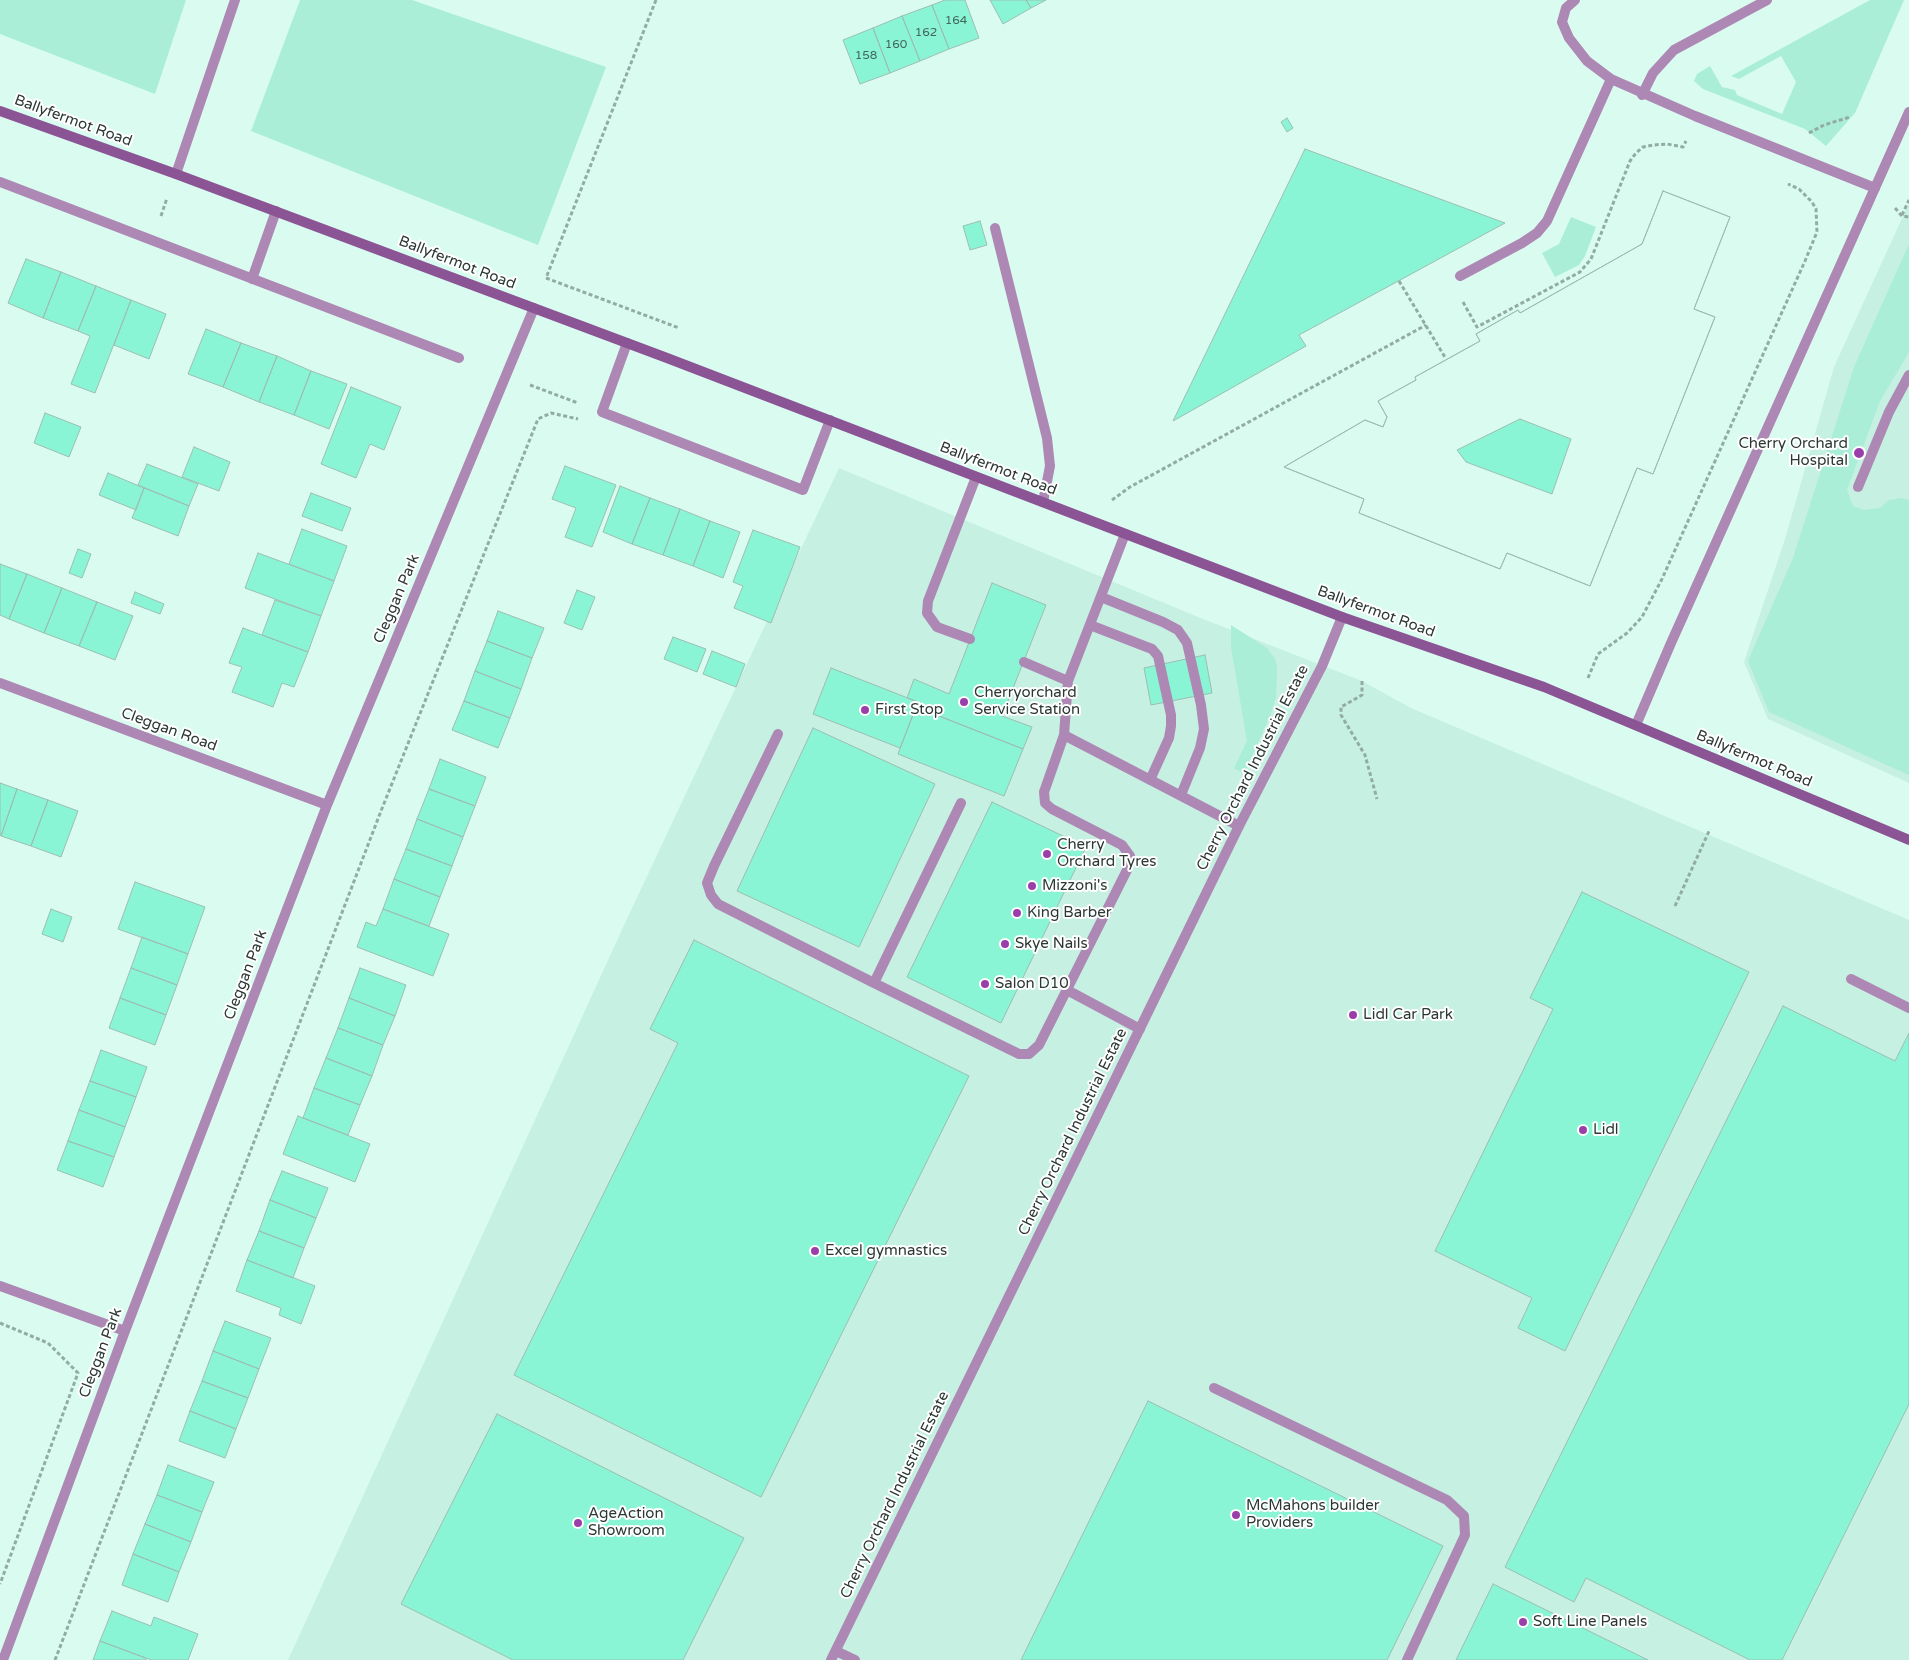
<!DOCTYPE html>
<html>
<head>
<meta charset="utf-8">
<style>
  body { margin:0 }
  canvas { display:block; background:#dafcf0 }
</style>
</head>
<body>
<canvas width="1909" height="1660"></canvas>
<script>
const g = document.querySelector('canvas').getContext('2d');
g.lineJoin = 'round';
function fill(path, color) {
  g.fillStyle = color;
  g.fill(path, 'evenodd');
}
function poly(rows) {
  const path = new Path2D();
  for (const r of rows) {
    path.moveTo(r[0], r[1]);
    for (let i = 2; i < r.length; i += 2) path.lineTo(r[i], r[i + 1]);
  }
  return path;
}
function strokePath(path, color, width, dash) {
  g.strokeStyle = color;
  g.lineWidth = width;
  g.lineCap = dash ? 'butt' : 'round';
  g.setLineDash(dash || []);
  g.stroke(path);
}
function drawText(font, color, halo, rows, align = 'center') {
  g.font = font + ' "Varela Round",sans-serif';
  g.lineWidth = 4;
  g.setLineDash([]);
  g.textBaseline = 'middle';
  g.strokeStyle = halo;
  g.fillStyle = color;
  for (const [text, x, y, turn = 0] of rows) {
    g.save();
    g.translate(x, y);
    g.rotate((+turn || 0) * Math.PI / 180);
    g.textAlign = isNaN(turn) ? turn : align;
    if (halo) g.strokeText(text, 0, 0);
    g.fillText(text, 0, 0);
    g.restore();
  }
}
fill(poly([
  [1909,203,1909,783,1768,719,1744,662,1785,539,1834,367],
  [839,468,1198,617,1362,681,1411,708,1909,920,1909,1660,288,1660,625,923]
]), '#c6f0e1');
fill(poly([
  [0,0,186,0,155,94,0,34],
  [300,0,412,0,606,67,538,245,251,131],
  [1870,0,1904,0,1855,113,1826,146,1805,129,1703,89,1694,81,1697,74,1710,66,1722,87,1735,90,1737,95,1782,114,1796,82,1781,56,1739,79,1731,76],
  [1571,217,1596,227,1585,256,1579,265,1555,277,1542,253,1559,244],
  [1909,244,1909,352,1880,401,1847,490,1853,506,1864,510,1880,508,1889,500,1901,498,1909,500,1909,775,1769,712,1748,661,1793,558,1854,367],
  [1231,625,1267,648,1275,659,1277,668,1276,697,1271,714,1244,774,1234,768,1247,741,1231,647]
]), '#aaeed7');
const building = poly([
  [945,0,965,0,979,38,949,49,932,5,945,0],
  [990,0,1026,0,1031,8,1003,24,990,0],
  [1026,0,1046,0,1031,8,1026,0],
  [932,5,949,49,920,61,902,16,932,5],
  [902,16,920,61,890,73,873,28,902,16],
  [873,28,890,73,860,84,843,40,873,28],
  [1287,118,1293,128,1287,132,1281,122,1287,118],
  [1305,149,1505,223,1299,335,1306,346,1173,421,1305,149],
  [1663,191,1730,217,1694,309,1715,317,1653,474,1637,468,1590,586,1507,553,1500,569,1359,513,1364,499,1284,467,1365,420,1383,427,1387,417,1378,401,1416,380,1415,377,1480,341,1476,334,1518,310,1520,313,1642,244,1663,191],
  [1520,419,1571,439,1552,494,1466,462,1457,450,1520,419],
  [1663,191,1730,217,1694,309,1715,317,1653,474,1637,468,1590,586,1507,553,1500,569,1359,513,1364,499,1284,467,1365,420,1383,427,1387,417,1378,401,1416,380,1415,377,1480,341,1476,334,1518,310,1520,313,1642,244,1663,191],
  [980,221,987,245,970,250,963,226,980,221],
  [26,259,61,272,43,318,8,303,26,259],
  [61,272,96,286,78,331,43,318,61,272],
  [96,286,131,300,95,393,71,384,90,336,78,331,96,286],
  [131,300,166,314,149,359,114,345,131,300],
  [206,329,241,343,223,387,188,374,206,329],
  [241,343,277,356,259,402,223,387,241,343],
  [277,356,311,371,294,415,259,402,277,356],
  [311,371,347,384,329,429,294,415,311,371],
  [351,387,401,407,384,450,370,444,356,478,321,464,351,387],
  [45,413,81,427,69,457,34,443,45,413],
  [194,447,230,462,219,491,182,477,194,447],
  [147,464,198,484,189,506,138,485,147,464],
  [565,466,616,485,592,547,565,537,576,508,552,499,565,466],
  [108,473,144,488,136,510,99,495,108,473],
  [620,486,650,498,632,544,603,532,620,486],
  [144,488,189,506,178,536,132,518,144,488],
  [311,493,351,508,342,531,302,516,311,493],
  [650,498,680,509,663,555,632,544,650,498],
  [680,509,710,521,693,566,663,555,680,509],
  [710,521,740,532,723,578,693,566,710,521],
  [302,529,347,546,334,581,289,564,302,529],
  [753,530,800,547,771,623,734,608,743,586,733,582,753,530],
  [78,549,91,554,82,578,69,573,78,549],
  [258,553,334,581,321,616,245,588,258,553],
  [0,564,27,574,9,619,0,615,0,564],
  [27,574,62,588,44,633,9,619,27,574],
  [992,583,1046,605,1002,716,1032,727,1023,749,916,707,918,702,907,698,914,679,949,694,992,583],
  [62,588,97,602,79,646,44,633,62,588],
  [577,590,595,597,582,630,564,623,577,590],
  [135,592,164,604,160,614,131,603,135,592],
  [275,600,321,616,308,652,262,635,275,600],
  [97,602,133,616,115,660,79,646,97,602],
  [498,611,544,628,532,658,487,641,498,611],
  [243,628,308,652,294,687,282,683,273,707,232,692,242,667,229,663,243,628],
  [673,637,706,649,697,672,664,659,673,637],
  [487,641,532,658,521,689,475,671,487,641],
  [712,651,745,664,736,687,703,674,712,651],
  [1205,655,1212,693,1151,705,1144,668,1205,655],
  [831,668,918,702,900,748,813,714,831,668],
  [475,671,521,689,510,718,464,701,475,671],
  [464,701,510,718,498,748,452,730,464,701],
  [916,707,1023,749,1004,796,898,754,916,707],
  [813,728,935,784,859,947,737,891,813,728],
  [440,759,486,777,475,806,429,789,440,759],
  [0,783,17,789,1,836,0,835,0,783],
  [17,789,48,800,31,846,1,836,17,789],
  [429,789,475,806,463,837,417,819,429,789],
  [48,800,78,811,61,857,31,846,48,800],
  [992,802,1086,847,1001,1023,907,977,992,802],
  [417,819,463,837,452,866,406,849,417,819],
  [406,849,452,866,440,897,394,879,406,849],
  [394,879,440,897,429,926,383,909,394,879],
  [135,882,205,907,188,954,118,929,135,882],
  [1582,892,1749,972,1565,1351,1518,1328,1532,1298,1435,1251,1553,1009,1530,998,1582,892],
  [51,909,72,917,63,942,42,934,51,909],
  [383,909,449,934,433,976,357,947,366,922,376,926,383,909],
  [142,937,188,954,177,985,131,968,142,937],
  [694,940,969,1076,761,1497,514,1375,678,1043,650,1029,694,940],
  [131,968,177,985,166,1015,120,998,131,968],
  [360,968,406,985,395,1016,349,998,360,968],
  [120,998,166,1015,155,1045,109,1028,120,998],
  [349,998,395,1016,383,1045,338,1028,349,998],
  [1783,1006,1895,1061,1909,1033,1909,1404,1782,1660,1750,1660,1586,1578,1574,1602,1505,1567,1783,1006],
  [338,1028,383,1045,372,1076,326,1058,338,1028],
  [101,1050,147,1067,136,1097,90,1081,101,1050],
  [326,1058,372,1076,360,1105,314,1088,326,1058],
  [90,1081,136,1097,125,1127,79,1110,90,1081],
  [314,1088,360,1105,348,1135,303,1118,314,1088],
  [79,1110,125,1127,114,1157,68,1141,79,1110],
  [298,1116,370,1144,355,1182,283,1154,298,1116],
  [68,1141,114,1157,103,1187,57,1170,68,1141],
  [282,1171,328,1188,316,1218,270,1200,282,1171],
  [270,1200,316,1218,304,1248,259,1231,270,1200],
  [259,1231,304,1248,293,1278,247,1260,259,1231],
  [247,1260,315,1286,301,1324,279,1315,281,1308,236,1291,247,1260],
  [225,1321,271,1338,259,1369,213,1351,225,1321],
  [213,1351,259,1369,248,1398,202,1381,213,1351],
  [202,1381,248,1398,236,1429,190,1411,202,1381],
  [1148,1401,1443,1546,1387,1660,1021,1660,1148,1401],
  [190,1411,236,1429,225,1458,179,1441,190,1411],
  [497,1414,744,1538,683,1660,513,1660,401,1604,497,1414],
  [168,1465,214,1482,202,1512,157,1495,168,1465],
  [157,1495,202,1512,191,1542,145,1524,157,1495],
  [145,1524,191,1542,179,1572,133,1554,145,1524],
  [133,1554,179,1572,168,1602,122,1585,133,1554],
  [1493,1584,1648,1660,1456,1660,1493,1584],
  [112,1611,151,1626,154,1617,198,1634,188,1660,151,1660,100,1641,112,1611],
  [100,1641,146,1658,146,1660,93,1660,100,1641]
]);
fill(building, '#8af5d4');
strokePath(building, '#9dbeb2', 1);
strokePath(poly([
  [656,0,546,278,679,328],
  [1809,133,1824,125,1850,117],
  [1895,208,1902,216,1909,217],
  [1902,215,1909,200],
  [161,216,167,198],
  [1399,281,1446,359],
  [1463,302,1477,327,1580,272,1591,259,1630,161,1636,153,1643,147,1653,145,1667,144,1683,147,1686,141],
  [530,385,578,403],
  [1112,500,1130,487,1426,325],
  [1588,678,1598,654,1627,633,1642,617,1662,579,1805,261,1817,232,1816,209,1812,202,1799,189,1788,184],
  [1362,681,1362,695,1341,707,1341,715,1365,755,1377,799],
  [1675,906,1710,829],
  [0,1323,48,1343,78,1373,0,1584],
  [55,1660,381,811,538,419,551,413,578,419]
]), '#92aca3', 3, [4, 2.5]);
strokePath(poly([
  [1575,0,1566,8,1562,22,1569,38,1587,61,1611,79,1695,116,1875,188],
  [1642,95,1653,73,1674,50,1767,0],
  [995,228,1047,438,1050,466,1043,502],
  [1460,276,1522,243,1537,233,1547,221,1611,79],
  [1858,487,1889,412,1909,375],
  [1125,534,1068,681,1064,735,1239,826],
  [1101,597,1163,622,1178,630,1187,643,1201,705,1204,729,1200,748,1181,795],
  [1090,625,1152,649,1158,656,1171,715,1171,726,1169,738,1150,780],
  [970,639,937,627,927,613,928,601,976,477],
  [1024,662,1068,681],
  [778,734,714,866,707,883,711,895,718,904,874,983],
  [961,803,874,983,1019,1054,1029,1054,1039,1045,1127,870,1130,856,1122,845,1052,809,1045,803,1044,792,1064,735],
  [1851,979,1909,1008],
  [1067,990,1140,1029],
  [1214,1388,1447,1500,1464,1516,1465,1535,1407,1660],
  [836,1651,855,1660]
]), '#ae88b4', 10);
strokePath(poly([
  [176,174,235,0],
  [0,182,459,358],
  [252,279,276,211],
  [627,343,602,412,803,490,830,420],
  [0,683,327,805],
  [1636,725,1671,643,1909,112],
  [0,1286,125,1331],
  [3,1660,125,1331,327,805,534,308],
  [831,1660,1239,826,1322,666,1342,617]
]), '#ae88b4', 10);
strokePath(poly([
  [0,111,176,174,667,358,1342,617,1544,687,1909,840]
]), '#8b5494', 10);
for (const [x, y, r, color] of [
  [1859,453,6,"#9a3faa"],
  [964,702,5,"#9a3faa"],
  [865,710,5,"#9a3faa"],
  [1047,854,5,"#9a3faa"],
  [1032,886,5,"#9a3faa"],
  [1017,913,5,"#9a3faa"],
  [1005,944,5,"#9a3faa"],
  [985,984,5,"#9a3faa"],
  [1353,1015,5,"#9a3faa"],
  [1583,1130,5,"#9a3faa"],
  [815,1251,5,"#9a3faa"],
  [1236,1515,5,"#9a3faa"],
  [578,1523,5,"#9a3faa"],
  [1523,1622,5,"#9a3faa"]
]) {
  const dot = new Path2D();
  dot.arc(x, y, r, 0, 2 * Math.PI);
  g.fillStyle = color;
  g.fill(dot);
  strokePath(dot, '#fff', 2);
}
drawText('12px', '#43675c', null, [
  ["164",956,21],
  ["162",926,33],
  ["160",896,45],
  ["158",866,56]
]);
drawText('15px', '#2b3834', '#fff', [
  ["Ballyfermot Road",73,121,20],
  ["Ballyfermot Road",457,263,21],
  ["Ballyfermot Road",998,469,21],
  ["Cleggan Park",397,599,-67],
  ["Ballyfermot Road",1376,612,20],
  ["Cleggan Road",169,730,20],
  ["Ballyfermot Road",1754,759,23],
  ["Cherry Orchard Industrial Estate",1253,768,-63],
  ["Cleggan Park",246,975,-69],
  ["Cherry Orchard Industrial Estate",1073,1132,-64],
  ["Cleggan Park",101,1353,-69],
  ["Cherry Orchard Industrial Estate",895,1495,-64]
]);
drawText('15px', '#2b3834', '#fff', [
  ["Cherry Orchard",1848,444,"right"],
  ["Hospital",1848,461,"right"],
  ["Cherryorchard",974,693],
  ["Service Station",974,710],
  ["First Stop",875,710],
  ["Cherry",1057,845],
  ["Orchard Tyres",1057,862],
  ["Mizzoni's",1042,886],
  ["King Barber",1027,913],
  ["Skye Nails",1015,944],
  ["Salon D10",995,984],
  ["Lidl Car Park",1363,1015],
  ["Lidl",1593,1130],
  ["Excel gymnastics",825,1251],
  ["McMahons builder",1246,1506],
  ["Providers",1246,1523],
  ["AgeAction",588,1514],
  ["Showroom",588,1531],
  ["Soft Line Panels",1533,1622]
], 'left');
</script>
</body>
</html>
